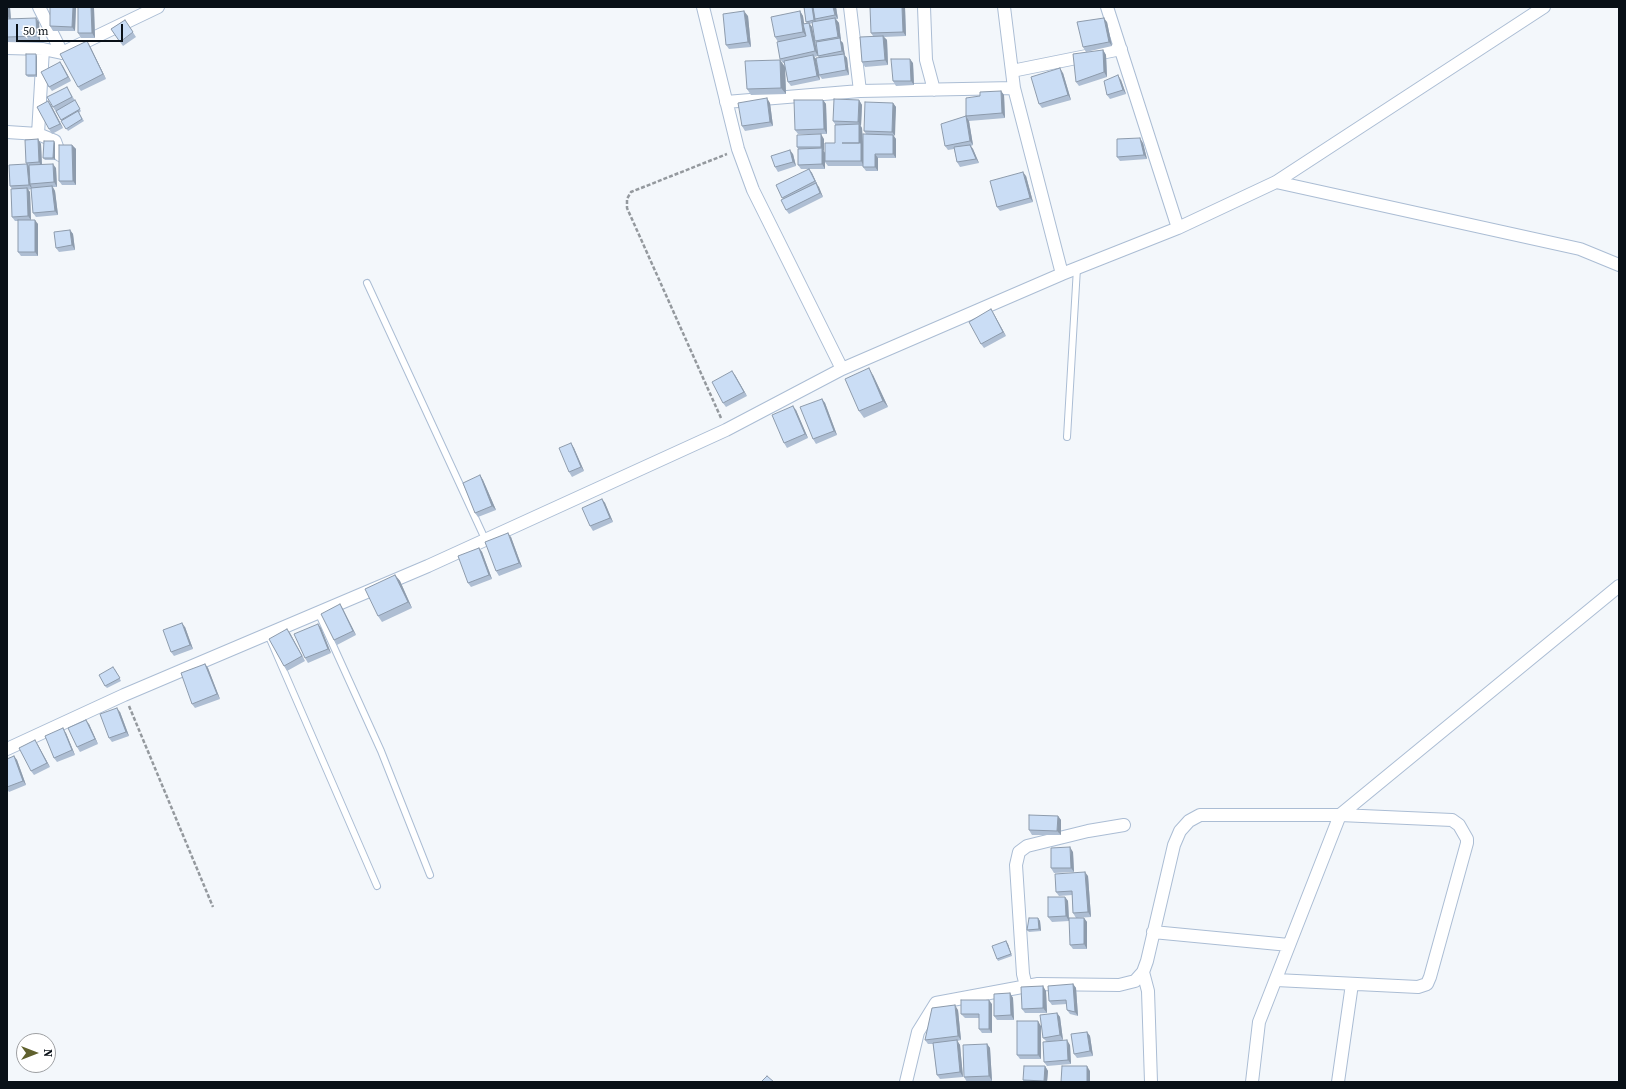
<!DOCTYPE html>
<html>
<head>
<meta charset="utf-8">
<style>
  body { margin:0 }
  #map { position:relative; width:1626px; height:1089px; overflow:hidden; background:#f3f7fb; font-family:"Source Serif 4",serif }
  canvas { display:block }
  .frame { position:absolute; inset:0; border:8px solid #091017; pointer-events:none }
  .north { position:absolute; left:16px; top:1033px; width:40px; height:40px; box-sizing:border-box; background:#fff; border:1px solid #9d9fa2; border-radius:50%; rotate:90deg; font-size:11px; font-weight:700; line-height:16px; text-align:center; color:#091017 }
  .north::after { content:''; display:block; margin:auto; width:14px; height:18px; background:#60612e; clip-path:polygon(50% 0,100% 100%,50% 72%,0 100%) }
  .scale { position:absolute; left:16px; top:24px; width:107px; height:18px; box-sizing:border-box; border:2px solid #091017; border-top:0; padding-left:5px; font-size:12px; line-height:14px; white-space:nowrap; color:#091017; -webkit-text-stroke:3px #fff; paint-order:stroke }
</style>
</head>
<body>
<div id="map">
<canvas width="1626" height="1089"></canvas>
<div class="frame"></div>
<div class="north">N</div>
<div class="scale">50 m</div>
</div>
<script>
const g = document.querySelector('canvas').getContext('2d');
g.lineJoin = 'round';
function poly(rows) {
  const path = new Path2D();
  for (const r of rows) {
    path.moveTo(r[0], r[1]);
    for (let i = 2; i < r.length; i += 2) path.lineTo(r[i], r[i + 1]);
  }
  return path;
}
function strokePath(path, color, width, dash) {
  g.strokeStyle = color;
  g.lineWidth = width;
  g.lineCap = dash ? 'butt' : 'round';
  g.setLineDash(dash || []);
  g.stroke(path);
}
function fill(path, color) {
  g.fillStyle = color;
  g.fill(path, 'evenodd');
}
const lane = poly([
  [367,283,485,539],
  [1067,437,1077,268],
  [318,612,381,751,430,875],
  [270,639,377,886]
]);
const street = poly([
  [39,7,62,53],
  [703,7,738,149,753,190,842,369],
  [850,7,860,91],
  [924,7,926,60,934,90],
  [1004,7,1014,88,1062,274],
  [1107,7,1178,228],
  [7,48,43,49,62,53,158,7],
  [1012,71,1121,49],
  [726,102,860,91,1014,88],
  [7,132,38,134,55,141,60,155],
  [38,134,43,49],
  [1276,182,1580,249,1619,265],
  [7,749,124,695,428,566,726,430,842,369,1062,274,1178,228,1276,182,1544,7],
  [1153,932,1289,945],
  [1143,972,1148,991,1151,1082],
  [1026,986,1023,974,1016,865,1019,852,1027,846,1088,831,1124,825],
  [906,1082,918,1032,936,1003,1038,984,1119,985,1135,981,1143,972,1147,961,1174,845,1180,831,1189,821,1200,815,1340,815,1452,820,1459,825,1467,839,1467,843,1430,977,1427,984,1418,987,1276,980],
  [1252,1082,1259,1022,1340,815,1619,586],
  [1338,1082,1352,984]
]);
strokePath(lane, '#abbdd4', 8);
strokePath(street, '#abbdd4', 14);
strokePath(poly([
  [721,418,627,208,627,199,631,192,727,154],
  [129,706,213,907]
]), '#94999e', 2.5, [4, 2]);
strokePath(lane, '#fff', 6);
strokePath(street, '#fff', 12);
fill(poly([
  [7,7,10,7,11,19,39,22,40,41,7,42],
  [76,7,75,31,53,31,50,26],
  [78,7,94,7,94,8,95,38,81,38,78,33],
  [804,7,836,7,838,19,836,19,839,23,841,41,843,43,845,56,847,58,849,75,822,79,819,75,820,58,818,56,812,23,810,24,812,27,818,56,814,57,816,59,820,80,791,86,788,82,784,63,783,63,780,59,778,42,775,37,800,11,803,16,804,24,807,23,806,22],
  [905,7,906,36,884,37,887,40,888,65,865,67,862,62,873,36,871,33],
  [748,16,751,47,729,49,726,45],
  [125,20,136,37,123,46,111,29],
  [1107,22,1112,46,1086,52,1083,47],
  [90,46,106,79,81,91,78,87],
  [1103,50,1106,55,1107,77,1079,86,1076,82],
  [37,57,37,77,28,77,26,75],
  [780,60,785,67,786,94,751,95,747,89],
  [60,62,71,81,52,91,49,87],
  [913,63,914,85,896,86,893,81],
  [1063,73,1071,100,1042,108,1039,104],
  [1121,80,1126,94,1110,99,1107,95],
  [67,87,81,111,79,113,84,121,68,131,53,107],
  [1001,91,1004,95,1005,118,969,121,973,145,971,146,973,149,979,163,960,167,957,162,954,149,948,150,945,146,980,96],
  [823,100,826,104,827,134,798,134,795,130],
  [859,100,862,105,861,126,862,128,863,145,863,146,866,134,864,131,893,103,896,107,894,136,896,139,896,158,878,158,878,171,866,171,863,167,863,166,828,166,825,162,825,169,809,169,812,173,823,197,789,214,786,210,783,199,782,198,808,169,801,169,798,165,798,149,797,147,824,139,823,151,825,153,835,143,835,124,833,121],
  [48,101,51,105,63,128,52,134,49,129],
  [770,103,773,126,745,131,742,126],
  [38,139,41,144,42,165,56,168,57,187,53,187,55,191,58,215,36,217,33,213,31,189,28,190,30,192,31,220,38,224,38,256,21,256,18,252,18,221,15,221,12,217,12,189,10,186,27,164,26,163],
  [55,143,55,160,45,160,43,158],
  [1143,143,1147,159,1120,161,1117,157],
  [72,145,76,149,76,185,62,185,59,181],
  [793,154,796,166,778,172,775,167],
  [1026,176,1033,202,1000,211,997,207],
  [70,230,73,234,75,250,59,252,56,248],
  [991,309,1006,336,984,348,981,344],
  [735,375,747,396,726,407,723,403],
  [873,375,888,407,864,418,859,411],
  [822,399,825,403,837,435,816,444,813,439],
  [796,410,808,438,787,448,784,443],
  [571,443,574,448,584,471,572,477,569,472],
  [480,475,483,480,496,510,478,517,475,513],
  [602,499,605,503,613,522,593,531,590,526],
  [511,537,522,567,499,576,496,571],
  [479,548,482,552,492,579,471,587,468,583],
  [395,575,400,581,412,608,382,622,378,616],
  [340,604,343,609,356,635,337,645,334,640],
  [318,624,321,628,331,653,308,663,305,658],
  [185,627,193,649,174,656,171,652],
  [290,633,305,661,287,671,284,666],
  [205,664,208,668,220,699,195,708,192,704],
  [115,669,121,681,107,688,105,686],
  [120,712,129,736,112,742,109,738],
  [89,724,98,744,80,752,77,747],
  [66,733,75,755,57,762,54,758],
  [35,740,38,745,50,767,34,775,31,771],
  [14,756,17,760,26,785,9,792,7,789,7,759],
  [1058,816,1061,820,1061,835,1032,835,1029,830],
  [1073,852,1074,872,1054,873,1051,868],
  [1088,876,1091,917,1076,918,1073,913,1072,895,1059,896,1056,892],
  [1065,897,1068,901,1069,921,1052,922,1048,917],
  [1038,918,1040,921,1041,931,1029,932,1027,930],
  [1084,918,1087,922,1087,949,1073,949,1070,945],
  [1006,941,1008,944,1012,956,998,961,997,959],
  [1073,984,1076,988,1078,1016,1070,1014,1067,1010,1067,1004,1052,1005,1049,1001],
  [1046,991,1047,1013,1025,1013,1022,1009],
  [1010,993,1013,998,1014,1020,997,1020,994,1016],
  [992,1004,992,1033,982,1033,979,1029,979,1018,965,1018,961,1014],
  [958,1010,961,1040,957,1041,960,1045,963,1077,940,1079,937,1075,933,1044,928,1044,925,1040],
  [1057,1013,1060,1017,1063,1040,1047,1042,1043,1038],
  [1041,1026,1041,1059,1020,1059,1017,1055],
  [1087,1032,1090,1036,1093,1056,1077,1058,1074,1054],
  [987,1044,990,1048,992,1081,967,1082,964,1077],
  [1070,1045,1071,1064,1047,1066,1044,1062],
  [1045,1066,1048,1071,1047,1082,1024,1082,1023,1080]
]), '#aebed3');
fill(poly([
  [7,7,10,7,11,21,8,17],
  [73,7,76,7,75,31,72,27],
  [91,7,94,7,94,8,95,38,92,33],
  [812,7,813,7,816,23,814,20],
  [833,7,836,7,838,19,835,15],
  [902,7,905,7,906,36,903,32],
  [744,11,748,16,751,47,748,42],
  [800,11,803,16,806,36,803,32],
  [36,18,39,22,40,41,37,36],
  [835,18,839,23,841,41,843,43,845,56,842,51,840,39,838,37],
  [1104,18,1107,22,1112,46,1109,42],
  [809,23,812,27,818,56,815,51],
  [883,36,887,40,888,65,885,60],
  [87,41,90,46,106,79,103,74],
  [1103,50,1106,55,1107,77,1104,72],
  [36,54,37,57,37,77,36,75],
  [844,54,847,58,849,75,846,70],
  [813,55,816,59,820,80,817,76],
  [910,59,913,63,914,85,911,81],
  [780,60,785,67,786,94,781,88],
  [60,62,63,66,71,81,68,77],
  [1060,68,1063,73,1071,100,1068,95],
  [1118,75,1121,80,1126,94,1123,90],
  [1001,91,1004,95,1005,118,1002,113],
  [767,98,770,103,773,126,770,122],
  [823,100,826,104,827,134,824,129],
  [859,100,862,105,861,126,858,122],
  [48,101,51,105,63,128,60,124],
  [893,103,896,107,895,136,892,132],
  [966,116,969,121,973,145,970,141],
  [859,124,862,128,863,145,864,148,864,166,861,161,861,145,859,143],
  [821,134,824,139,824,151,821,147],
  [893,135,896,139,896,158,893,154],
  [1140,138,1143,143,1147,159,1144,155],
  [38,139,41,144,42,167,39,162],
  [54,141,55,143,55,160,53,158],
  [72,145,76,149,76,185,73,181],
  [970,145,973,149,979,163,976,159],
  [822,148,825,153,825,169,822,164],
  [790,150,793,154,796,166,793,162],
  [875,154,878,158,878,171,875,167],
  [27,164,30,168,30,184,31,185,32,189,29,185],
  [53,164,56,168,57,187,54,182],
  [809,169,812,173,818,186,815,181],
  [1023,172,1026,176,1033,202,1030,198],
  [816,183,819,187,823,197,820,193],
  [52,186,55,191,58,215,55,211],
  [27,188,30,192,31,220,28,216],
  [35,220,38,224,38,256,35,252],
  [70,230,73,234,75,250,72,245],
  [991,309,994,314,1006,336,1003,332],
  [869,368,873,375,888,407,883,401],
  [732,371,735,375,747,396,744,392],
  [822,399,825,403,837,435,834,431],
  [793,406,796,410,808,438,805,434],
  [571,443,574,448,584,471,581,467],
  [480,475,483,480,496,510,492,506],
  [602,499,605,503,613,522,610,518],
  [508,533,511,537,522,567,519,563],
  [479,548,482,552,492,579,489,575],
  [395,575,400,581,412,608,408,602],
  [340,604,343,609,356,635,353,631],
  [182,623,185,627,193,649,190,645],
  [318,624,321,628,331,653,328,649],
  [287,629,290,633,305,661,302,656],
  [205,664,208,668,220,699,217,694],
  [117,708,120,712,129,736,126,732],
  [86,720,89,724,98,744,95,739],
  [63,728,66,733,75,755,72,750],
  [35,740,38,745,50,767,47,763],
  [14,756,17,760,26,785,23,781],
  [1058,816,1061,820,1061,835,1057,831],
  [1070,847,1073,852,1074,872,1071,868],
  [1085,872,1088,876,1091,917,1088,912],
  [1065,897,1068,901,1069,921,1066,916],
  [1038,918,1040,921,1041,931,1039,929],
  [1084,918,1087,922,1087,949,1084,944],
  [1006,941,1008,944,1012,956,1011,954],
  [1073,984,1076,988,1078,1016,1075,1012],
  [1043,986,1046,991,1047,1013,1043,1008],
  [1010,993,1013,998,1014,1020,1011,1015],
  [989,1000,992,1004,992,1033,989,1029],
  [955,1005,958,1010,961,1040,958,1036],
  [1057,1013,1060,1017,1063,1040,1060,1035],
  [1038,1021,1041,1026,1041,1059,1038,1055],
  [1087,1032,1090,1036,1093,1056,1090,1051],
  [957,1040,960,1045,963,1077,960,1072],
  [1067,1040,1070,1045,1071,1064,1068,1060],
  [987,1044,990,1048,992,1081,989,1076],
  [1045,1066,1048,1071,1047,1082,1045,1082,1044,1081],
  [1087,1066,1090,1071,1090,1082,1087,1082]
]), '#8d9bac');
const building = poly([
  [50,7,73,7,72,27,50,26,50,7],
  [78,7,91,7,92,33,78,33,78,7],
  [804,7,812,7,814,20,806,22,804,7],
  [813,7,833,7,835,15,815,19,813,7],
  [870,7,902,7,903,32,871,33,870,7],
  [744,11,748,42,726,45,723,14,744,11],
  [800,11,803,32,775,37,771,17,800,11],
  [36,18,37,36,7,37,7,19,36,18],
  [835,18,838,37,815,41,812,22,835,18],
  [1104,18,1109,42,1083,47,1077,22,1104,18],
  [125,20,133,32,120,42,111,29,125,20],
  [809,23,815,51,780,59,777,42,806,36,803,24,809,23],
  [883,36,885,60,862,62,860,37,883,36],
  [840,38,842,51,818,56,816,42,840,38],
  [87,41,103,74,78,87,60,54,87,41],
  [1103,50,1104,72,1076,82,1073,54,1103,50],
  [26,54,36,54,36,75,26,75,26,54],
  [844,54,846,70,819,75,816,58,844,54],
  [813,55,817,76,788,82,784,61,813,55],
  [891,59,910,59,911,81,893,81,891,59],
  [780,60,781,88,747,89,745,61,780,60],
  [60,62,68,77,49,87,41,72,60,62],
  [1060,68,1068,95,1039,104,1031,77,1060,68],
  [1118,75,1123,90,1107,95,1104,81,1118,75],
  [67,87,72,97,53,107,47,97,67,87],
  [1001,91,1002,113,966,116,966,98,980,96,980,92,1001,91],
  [767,98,770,122,742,126,738,103,767,98],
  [834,99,859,100,858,122,833,121,834,99],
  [75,100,80,109,61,120,56,111,75,100],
  [794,100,823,100,824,129,795,130,794,100],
  [48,101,60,124,49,129,37,107,48,101],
  [865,102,893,103,892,132,864,131,865,102],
  [78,111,82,119,66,129,61,121,78,111],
  [966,116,970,141,945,146,941,124,966,116],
  [859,124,859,143,842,143,861,143,861,161,825,161,825,143,835,143,835,125,859,124],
  [821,134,821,147,797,147,797,135,821,134],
  [863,134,893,135,893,154,875,154,875,167,863,167,863,134],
  [1140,138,1144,155,1117,157,1117,139,1140,138],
  [38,139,39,162,26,163,25,140,38,139],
  [44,141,54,141,53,158,43,158,44,141],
  [59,145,72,145,73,181,59,181,59,145],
  [970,145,976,159,957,162,954,147,970,145],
  [822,148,822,164,798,165,798,149,822,148],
  [790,150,793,162,775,167,771,156,790,150],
  [27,164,29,185,10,186,9,165,27,164],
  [53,164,54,182,30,184,29,165,53,164],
  [809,169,815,181,782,198,776,185,809,169],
  [1023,172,1030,198,997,207,990,181,1023,172],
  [816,183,820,193,786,210,781,200,816,183],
  [52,186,55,211,33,213,31,188,52,186],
  [27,188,28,216,12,217,11,189,27,188],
  [18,220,35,220,35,252,18,252,18,220],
  [70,230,72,245,56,248,54,232,70,230],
  [991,309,1003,332,981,344,969,322,991,309],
  [869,368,883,401,859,411,845,379,869,368],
  [732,371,744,392,723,403,712,382,732,371],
  [822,399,834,431,813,439,800,407,822,399],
  [793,406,805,434,784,443,772,415,793,406],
  [571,443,581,467,569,472,559,448,571,443],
  [480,475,492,506,475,513,463,483,480,475],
  [602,499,610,518,590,526,582,508,602,499],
  [508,533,519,563,496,571,485,542,508,533],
  [479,548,489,575,468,583,458,556,479,548],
  [395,575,408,602,378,616,365,589,395,575],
  [340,604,353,631,334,640,321,614,340,604],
  [182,623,190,645,171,652,163,630,182,623],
  [318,624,328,649,305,658,294,634,318,624],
  [287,629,302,656,284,666,269,639,287,629],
  [205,664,217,694,192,704,181,673,205,664],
  [113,667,120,678,105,686,99,675,113,667],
  [117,708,126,732,109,738,100,714,117,708],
  [86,720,95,739,77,747,68,728,86,720],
  [63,728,72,750,54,758,45,736,63,728],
  [35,740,47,763,31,771,19,748,35,740],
  [14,756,23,781,7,787,7,759,14,756],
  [1029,815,1058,816,1057,831,1029,830,1029,815],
  [1070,847,1071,868,1051,868,1051,848,1070,847],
  [1085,872,1088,912,1073,913,1072,891,1056,892,1055,874,1085,872],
  [1048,897,1065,897,1066,916,1048,917,1048,897],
  [1029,918,1038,918,1039,929,1027,930,1029,918],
  [1069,918,1084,918,1084,944,1070,945,1069,918],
  [1006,941,1011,954,997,959,992,946,1006,941],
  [1073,984,1075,1012,1067,1010,1066,1000,1049,1001,1048,986,1073,984],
  [1043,986,1043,1008,1022,1009,1021,987,1043,986],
  [1010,993,1011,1015,994,1016,994,994,1010,993],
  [961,1000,989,1000,989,1029,979,1029,979,1014,961,1014,961,1000],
  [955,1005,958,1036,925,1040,932,1008,955,1005],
  [1057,1013,1060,1035,1043,1038,1040,1015,1057,1013],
  [1017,1021,1038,1021,1038,1055,1017,1055,1017,1021],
  [1087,1032,1090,1051,1074,1054,1071,1034,1087,1032],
  [957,1040,960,1072,937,1075,933,1043,957,1040],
  [1067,1040,1068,1060,1044,1062,1043,1042,1067,1040],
  [987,1044,989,1076,964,1077,963,1045,987,1044],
  [1024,1066,1045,1066,1044,1081,1023,1080,1024,1066],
  [1062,1066,1087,1066,1087,1082,1061,1082,1062,1066],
  [767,1076,774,1082,761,1082,767,1076]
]);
fill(building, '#caddf5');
strokePath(building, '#8d9bac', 1);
</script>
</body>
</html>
